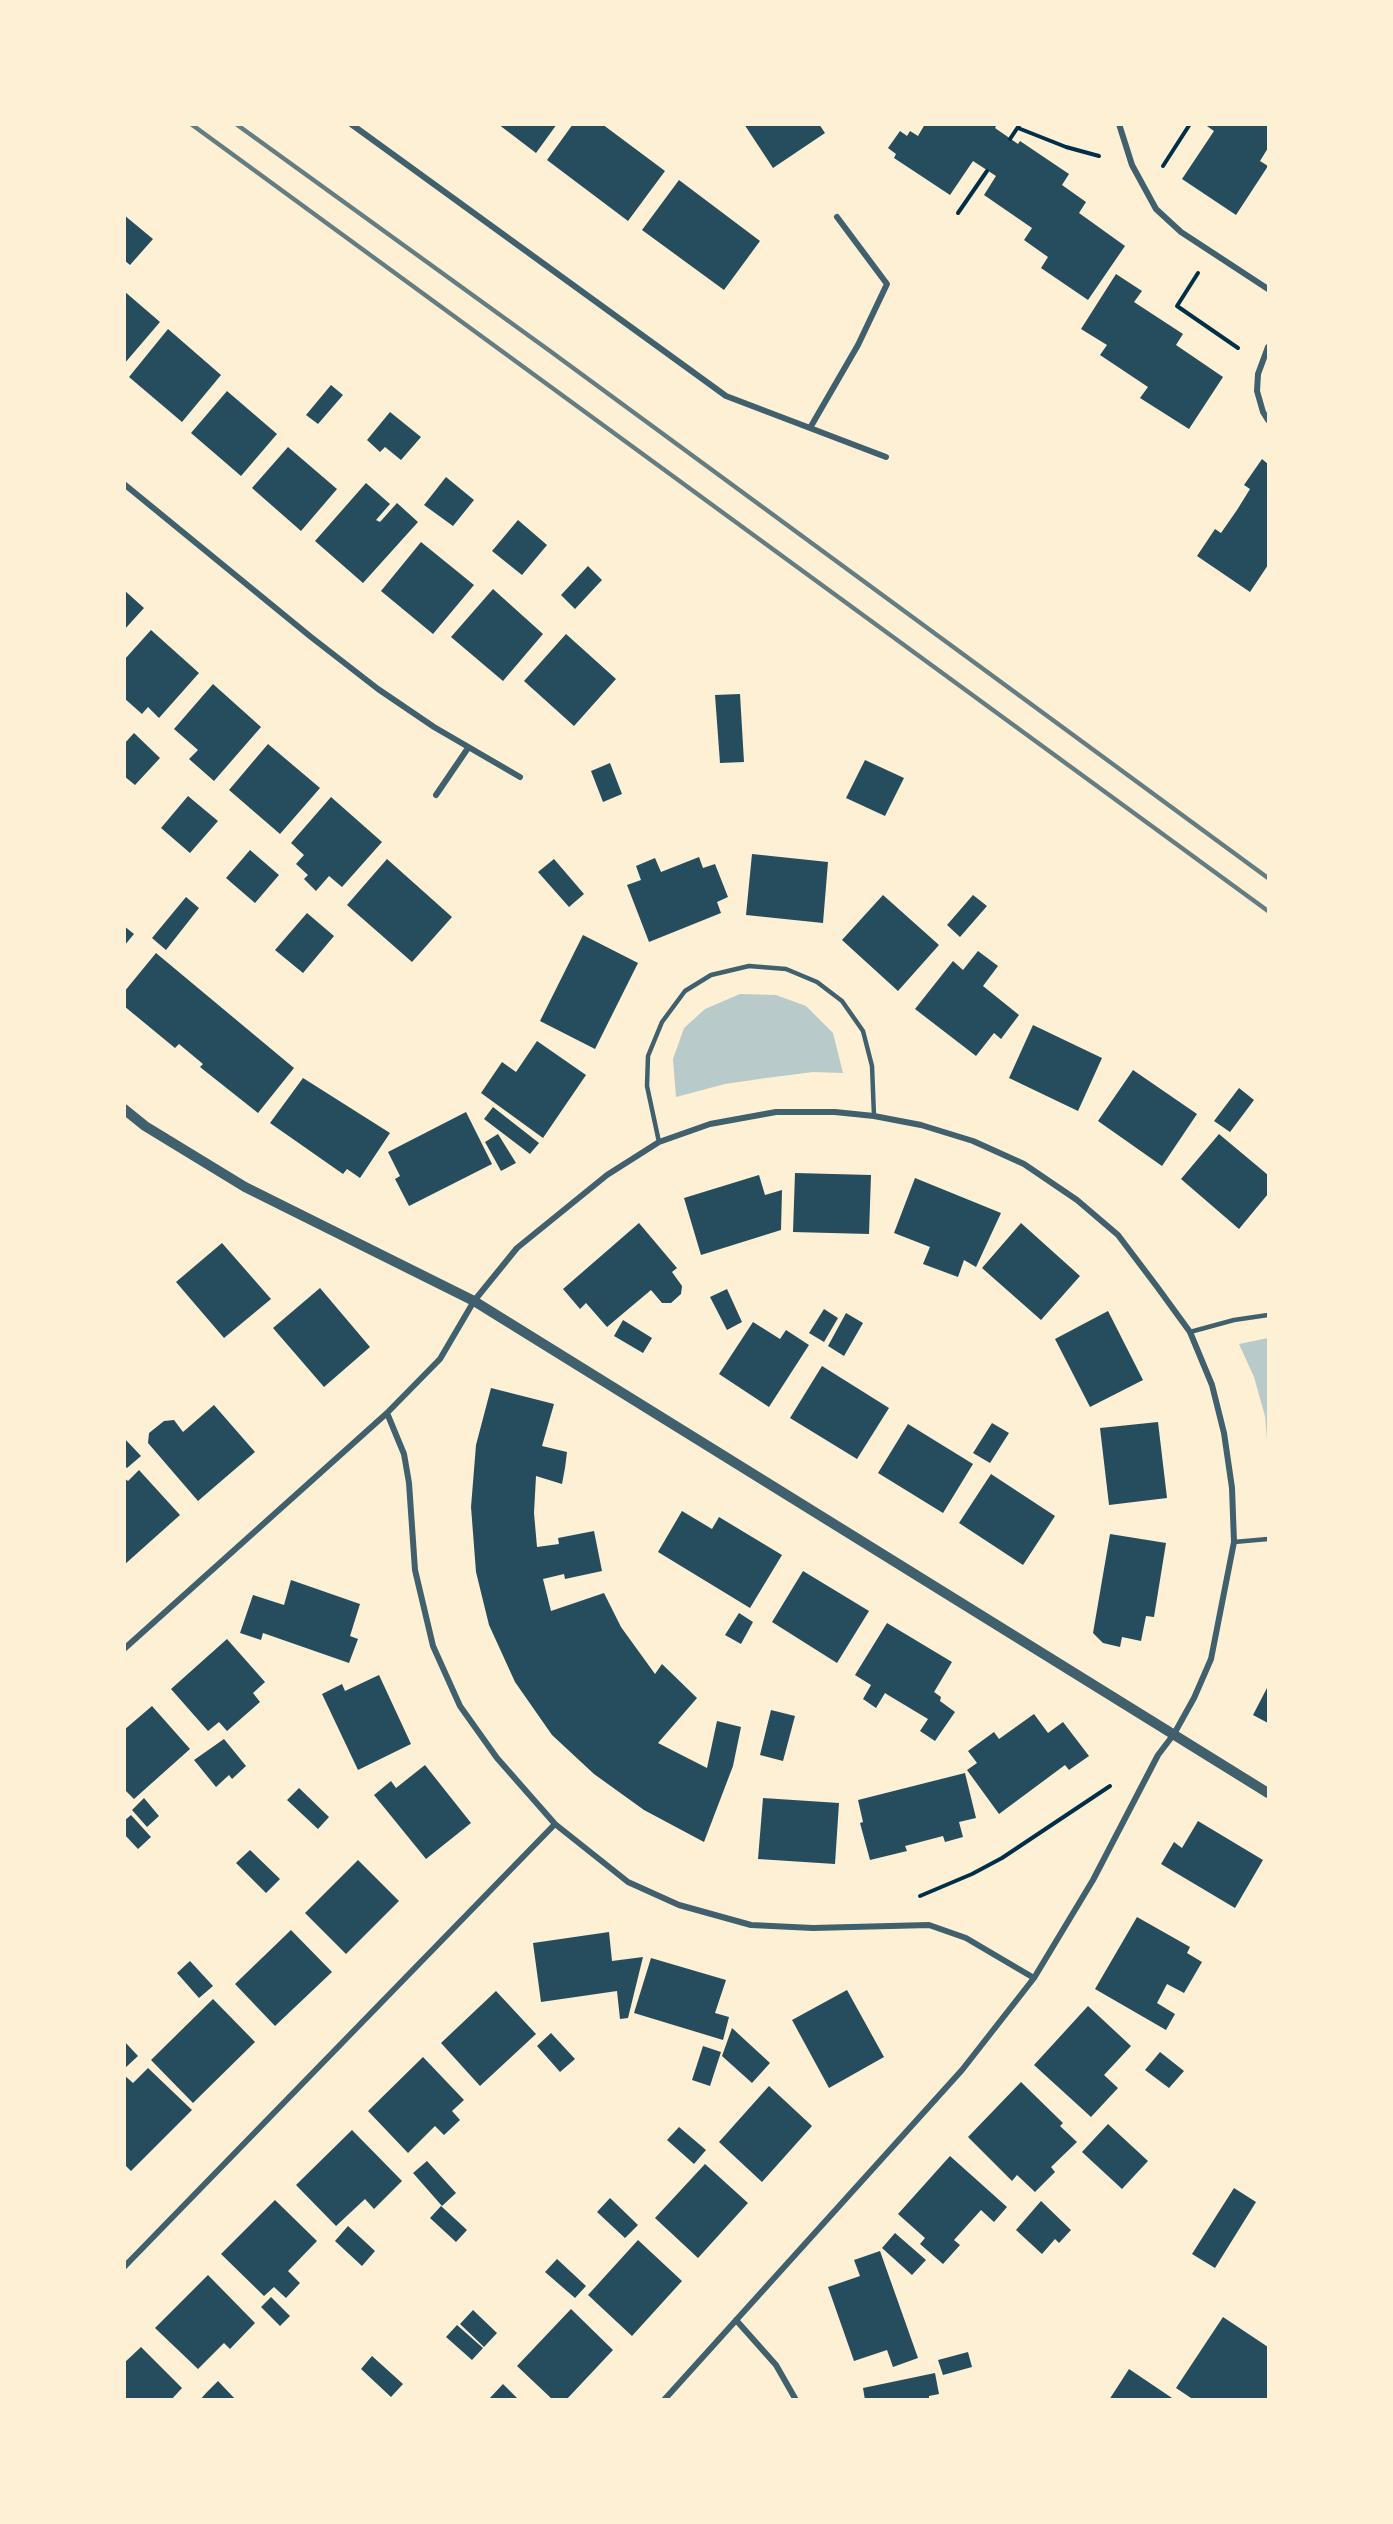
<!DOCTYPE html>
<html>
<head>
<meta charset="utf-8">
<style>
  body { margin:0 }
  #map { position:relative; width:1393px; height:2524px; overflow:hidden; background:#fdf0d5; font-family:Barlow,sans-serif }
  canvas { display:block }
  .frame { position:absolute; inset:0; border:126px solid #fdf0d5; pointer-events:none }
</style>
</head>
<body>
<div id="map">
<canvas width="1393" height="2524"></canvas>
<div class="frame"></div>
</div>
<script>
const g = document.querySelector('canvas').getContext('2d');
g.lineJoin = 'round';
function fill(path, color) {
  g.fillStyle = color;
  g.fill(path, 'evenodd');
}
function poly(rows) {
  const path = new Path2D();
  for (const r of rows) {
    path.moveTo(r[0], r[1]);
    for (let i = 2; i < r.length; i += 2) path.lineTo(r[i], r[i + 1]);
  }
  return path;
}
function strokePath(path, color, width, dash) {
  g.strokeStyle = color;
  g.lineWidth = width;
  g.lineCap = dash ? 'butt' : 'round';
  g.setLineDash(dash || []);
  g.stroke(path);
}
fill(poly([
  [740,994,776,995,806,1006,833,1033,843,1073,813,1072,766,1078,725,1084,676,1097,673,1059,684,1028,705,1009],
  [1268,1338,1268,1451,1265,1416,1254,1377,1239,1344]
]), '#b9caca');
fill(poly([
  [498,124,557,124,536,153],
  [573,124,602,124,665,171,628,221,547,160],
  [744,124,819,124,825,133,773,168],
  [925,124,997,124,995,128,1018,144,1020,141,1069,174,1062,185,1086,202,1079,213,1125,246,1088,300,1041,268,1048,257,1024,240,1032,228,984,195,996,176,973,161,950,195,894,158,896,154,888,148,900,131,907,136,910,131,918,136],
  [1204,124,1268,124,1268,148,1260,161,1268,166,1236,215,1182,179,1214,131],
  [679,180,760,241,724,290,642,230],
  [124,215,153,239,130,265,124,260],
  [1116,274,1142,291,1134,302,1183,334,1176,345,1223,377,1189,429,1140,398,1148,387,1100,355,1107,345,1081,329],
  [124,291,160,322,124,364],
  [168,329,221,375,182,422,129,377],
  [331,385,343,395,318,424,306,415],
  [227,391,277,434,241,476,191,433],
  [390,412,421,437,401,460,385,447,380,452,367,440],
  [288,447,337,489,301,531,252,488],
  [1262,459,1268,464,1268,565,1250,592,1197,556,1215,529,1221,533,1237,510,1250,489,1244,485],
  [446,477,474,500,453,526,424,505],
  [366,483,390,504,376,520,380,522,397,503,418,522,363,583,315,541],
  [518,520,547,545,522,575,492,551],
  [421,542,474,585,433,634,381,591],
  [588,566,602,580,575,609,561,595],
  [493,589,543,634,503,681,451,637],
  [124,590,144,608,124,630],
  [151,630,199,673,159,718,148,707,142,714,124,698,124,660],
  [566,634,616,679,574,726,524,681],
  [213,684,261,727,214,781,189,759,198,750,174,729],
  [740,694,744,762,720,763,715,695],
  [134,733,160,758,135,785,124,776,124,744],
  [268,744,320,788,280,834,229,790],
  [865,760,904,778,885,816,846,798],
  [610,763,622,794,603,802,591,771],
  [188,796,218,821,190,853,161,828],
  [331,797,382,842,342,887,329,876,316,891,304,879,308,875,296,864,304,855,291,843],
  [250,850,279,875,255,903,226,878],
  [752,854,828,862,823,923,746,915],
  [699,857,703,868,715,864,728,897,717,902,721,913,649,942,627,885,641,880,636,866,655,858,661,872],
  [387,859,452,917,412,962,347,905],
  [554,859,584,894,569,907,538,872],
  [883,895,939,945,898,991,842,940],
  [973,895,987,906,960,937,947,925],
  [186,897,199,908,166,950,152,938],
  [307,913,334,936,303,973,275,950],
  [124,926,134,934,124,946],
  [583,935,638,963,595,1049,540,1021],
  [978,951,998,966,983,986,1019,1015,1001,1039,994,1033,976,1056,915,1009,953,961,963,970],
  [156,953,294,1068,258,1113,200,1067,203,1064,179,1044,175,1048,124,1006,124,992],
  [1033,1025,1102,1058,1078,1111,1009,1078],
  [537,1041,586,1075,543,1138,481,1093,502,1062,516,1072],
  [1133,1070,1197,1114,1162,1166,1098,1121],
  [303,1078,390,1133,360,1178,347,1169,343,1174,270,1123],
  [1239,1088,1254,1100,1230,1132,1214,1121],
  [493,1107,539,1143,530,1154,484,1119],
  [466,1112,492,1164,409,1206,395,1179,400,1176,388,1152],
  [498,1134,516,1163,501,1171,485,1142],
  [1219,1134,1268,1175,1268,1194,1239,1229,1181,1179],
  [795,1173,871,1175,869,1234,793,1232],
  [759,1175,765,1195,782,1190,781,1230,701,1255,684,1198],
  [915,1178,1001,1213,976,1267,964,1260,958,1277,923,1264,930,1247,894,1233],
  [639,1223,677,1268,672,1272,682,1286,681,1294,671,1303,662,1303,651,1290,607,1327,586,1303,580,1309,563,1289],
  [1021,1223,1080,1276,1041,1320,982,1268],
  [222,1243,271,1299,224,1338,176,1282],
  [320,1288,370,1347,324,1387,273,1328],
  [727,1289,742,1322,727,1330,710,1297],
  [824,1309,838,1318,824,1342,809,1333],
  [1108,1311,1143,1380,1090,1407,1055,1339],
  [846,1313,863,1323,844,1356,828,1346],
  [623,1320,652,1338,643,1353,614,1336],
  [753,1322,780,1339,786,1330,809,1345,769,1407,719,1374],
  [822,1366,889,1408,857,1459,790,1418],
  [491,1388,554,1404,542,1446,567,1452,565,1468,562,1484,536,1476,534,1513,537,1547,559,1544,558,1538,594,1531,602,1571,565,1579,564,1574,543,1579,551,1611,604,1593,621,1627,655,1674,662,1664,697,1698,658,1743,707,1768,717,1721,741,1727,733,1766,704,1842,644,1810,594,1774,552,1735,515,1682,489,1625,476,1572,471,1507,476,1445],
  [214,1405,255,1452,198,1501,148,1443,149,1433,164,1421,174,1420,183,1432],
  [1158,1422,1167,1498,1109,1505,1100,1428],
  [992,1423,1009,1433,990,1463,973,1453],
  [908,1424,973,1464,943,1513,878,1473],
  [124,1438,141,1456,127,1468,124,1465],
  [139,1470,180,1515,124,1565,124,1478,128,1481],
  [991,1474,1055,1516,1023,1565,959,1523],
  [682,1511,712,1529,719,1517,782,1555,750,1608,658,1552],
  [1110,1534,1166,1543,1154,1617,1146,1616,1141,1641,1122,1637,1120,1647,1103,1643,1093,1633],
  [803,1571,869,1611,837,1663,772,1622],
  [291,1580,360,1604,350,1636,358,1639,349,1663,263,1633,261,1640,240,1633,253,1595,284,1605],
  [739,1613,753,1622,741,1644,725,1635],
  [887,1623,952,1662,934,1692,941,1697,940,1701,955,1712,935,1741,920,1731,928,1719,888,1695,885,1693,876,1708,863,1699,871,1685,855,1675],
  [227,1639,265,1682,253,1693,260,1702,227,1731,219,1722,208,1731,171,1689],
  [379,1675,411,1744,358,1770,322,1694,342,1684,345,1691],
  [1268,1686,1268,1723,1253,1715],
  [152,1706,190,1749,134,1799,124,1789,124,1730],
  [771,1710,795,1716,783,1761,760,1755],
  [1034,1714,1048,1733,1063,1722,1089,1756,1069,1770,1065,1765,999,1814,967,1770,977,1763,968,1751,994,1732,999,1739],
  [224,1739,246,1766,232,1779,229,1775,216,1787,194,1760],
  [425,1765,471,1823,426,1859,374,1795,391,1781,396,1788],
  [965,1773,976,1818,959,1822,963,1837,945,1842,943,1836,905,1846,907,1851,870,1860,860,1823,863,1822,858,1800],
  [299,1788,329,1817,318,1829,287,1800],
  [144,1798,159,1816,147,1827,132,1810],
  [763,1798,839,1803,835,1864,758,1859],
  [131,1815,151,1837,138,1849,124,1834,124,1821],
  [1198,1821,1263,1860,1235,1908,1161,1864,1174,1842,1182,1848],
  [250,1850,280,1879,266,1893,236,1863],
  [358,1860,399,1901,346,1954,305,1913],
  [1137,1917,1190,1947,1187,1953,1202,1962,1184,1993,1167,1984,1157,2003,1175,2014,1166,2030,1095,1989],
  [291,1930,332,1972,275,2026,235,1984],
  [609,1932,612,1961,643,1957,628,2018,620,2019,617,1991,541,2002,533,1943],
  [651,1958,726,1980,715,2013,729,2017,723,2040,634,2013],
  [190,1961,213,1986,199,1998,177,1973],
  [847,1990,884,2057,829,2088,792,2020],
  [496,1991,536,2034,480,2086,441,2043],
  [213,1999,255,2042,193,2103,151,2060],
  [1088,2006,1131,2046,1104,2075,1118,2088,1091,2117,1034,2065],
  [732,2028,770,2063,752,2083,722,2056],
  [551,2033,575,2059,560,2072,537,2046],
  [124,2041,138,2056,124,2069],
  [703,2046,721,2052,710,2086,692,2080],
  [1160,2052,1184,2071,1169,2088,1145,2070],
  [423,2057,464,2100,452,2111,460,2120,444,2135,435,2126,408,2153,368,2111],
  [148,2068,192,2110,131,2171,124,2164,124,2075,133,2083],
  [1021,2082,1063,2123,1060,2126,1077,2142,1051,2167,1055,2172,1035,2192,1017,2175,1012,2181,968,2137],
  [769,2086,812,2126,762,2182,719,2142],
  [1108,2124,1148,2161,1122,2189,1082,2152],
  [679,2127,706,2150,694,2164,667,2140],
  [352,2130,402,2181,374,2209,365,2199,336,2226,296,2185],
  [950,2156,1007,2207,994,2222,981,2210,954,2240,960,2245,943,2264,920,2244,925,2238,898,2214],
  [427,2161,456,2193,442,2206,413,2173],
  [705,2164,748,2203,698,2258,655,2218],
  [1234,2188,1256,2202,1215,2268,1192,2254],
  [610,2198,638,2225,625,2238,597,2212],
  [275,2200,317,2241,288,2271,300,2283,286,2298,274,2287,264,2296,221,2254],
  [1041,2201,1071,2230,1059,2243,1055,2239,1042,2254,1016,2230],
  [441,2206,467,2230,456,2242,430,2218],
  [348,2226,375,2251,362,2266,335,2241],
  [895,2233,926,2260,912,2275,882,2248],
  [638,2240,682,2281,632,2336,588,2295],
  [880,2251,918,2358,893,2367,887,2350,854,2361,828,2287,860,2276,854,2260],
  [557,2259,586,2286,575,2298,545,2272],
  [208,2275,255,2323,230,2349,224,2343,198,2369,155,2328],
  [271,2297,290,2316,280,2326,261,2307],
  [571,2309,613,2350,566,2400,553,2400,517,2366],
  [473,2310,497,2333,484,2347,460,2324],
  [1223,2317,1268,2347,1268,2400,1194,2400,1176,2388],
  [457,2325,483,2348,472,2360,446,2337],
  [141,2347,182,2388,171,2400,124,2400,124,2363],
  [968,2352,972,2367,943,2375,938,2360],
  [372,2356,403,2384,391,2397,361,2369],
  [1129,2369,1175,2400,1109,2400],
  [935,2373,939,2394,929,2396,929,2400,865,2400,863,2388],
  [218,2381,236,2400,200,2400,206,2393],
  [503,2384,519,2400,488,2400]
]), '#264d5e');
strokePath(poly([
  [1018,128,1066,147,1099,156],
  [1010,139,1020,124],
  [1163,166,1190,124],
  [958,213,987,171],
  [1198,273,1177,306,1238,348],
  [920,1896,972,1874,1002,1858,1110,1786]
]), '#003049', 4);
strokePath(poly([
  [659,1142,647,1086,648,1056,662,1022,685,991,711,975,749,966,786,969,817,982,842,1001,863,1031,872,1066,874,1116],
  [1190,1332,1234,1320,1268,1315],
  [1234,1542,1268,1539]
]), '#3f606c', 4.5);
strokePath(poly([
  [351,124,726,396,886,457],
  [1119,124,1132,165,1156,209,1181,232,1268,289],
  [1268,347,1258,374,1257,391,1263,412,1268,420],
  [810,428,858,345,887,284,837,217],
  [124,484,311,637,378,689,434,727,520,777],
  [436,795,468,748],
  [387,1413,404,1454,409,1483,415,1570,433,1646,460,1706,497,1758,555,1824,628,1882,679,1905,751,1925,813,1928,929,1925,966,1938,1034,1978],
  [124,1649,387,1413,440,1359,474,1301,517,1248,607,1175,659,1142,710,1124,776,1112,835,1112,874,1116,921,1125,973,1141,1024,1164,1077,1200,1118,1235,1158,1288,1190,1332,1212,1385,1224,1433,1232,1488,1234,1542,1211,1659,1194,1698,1174,1734,1158,1755,1093,1880,1034,1978,962,2070,664,2400],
  [124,2267,555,1824],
  [736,2320,776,2365,796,2400]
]), '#3f606c', 6);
strokePath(poly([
  [124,1109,145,1126,245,1187,474,1301,1268,1793]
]), '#3f606c', 10);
strokePath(poly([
  [191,124,1268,911],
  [236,124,550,351,1268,878]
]), '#657d81', 4.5);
</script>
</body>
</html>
